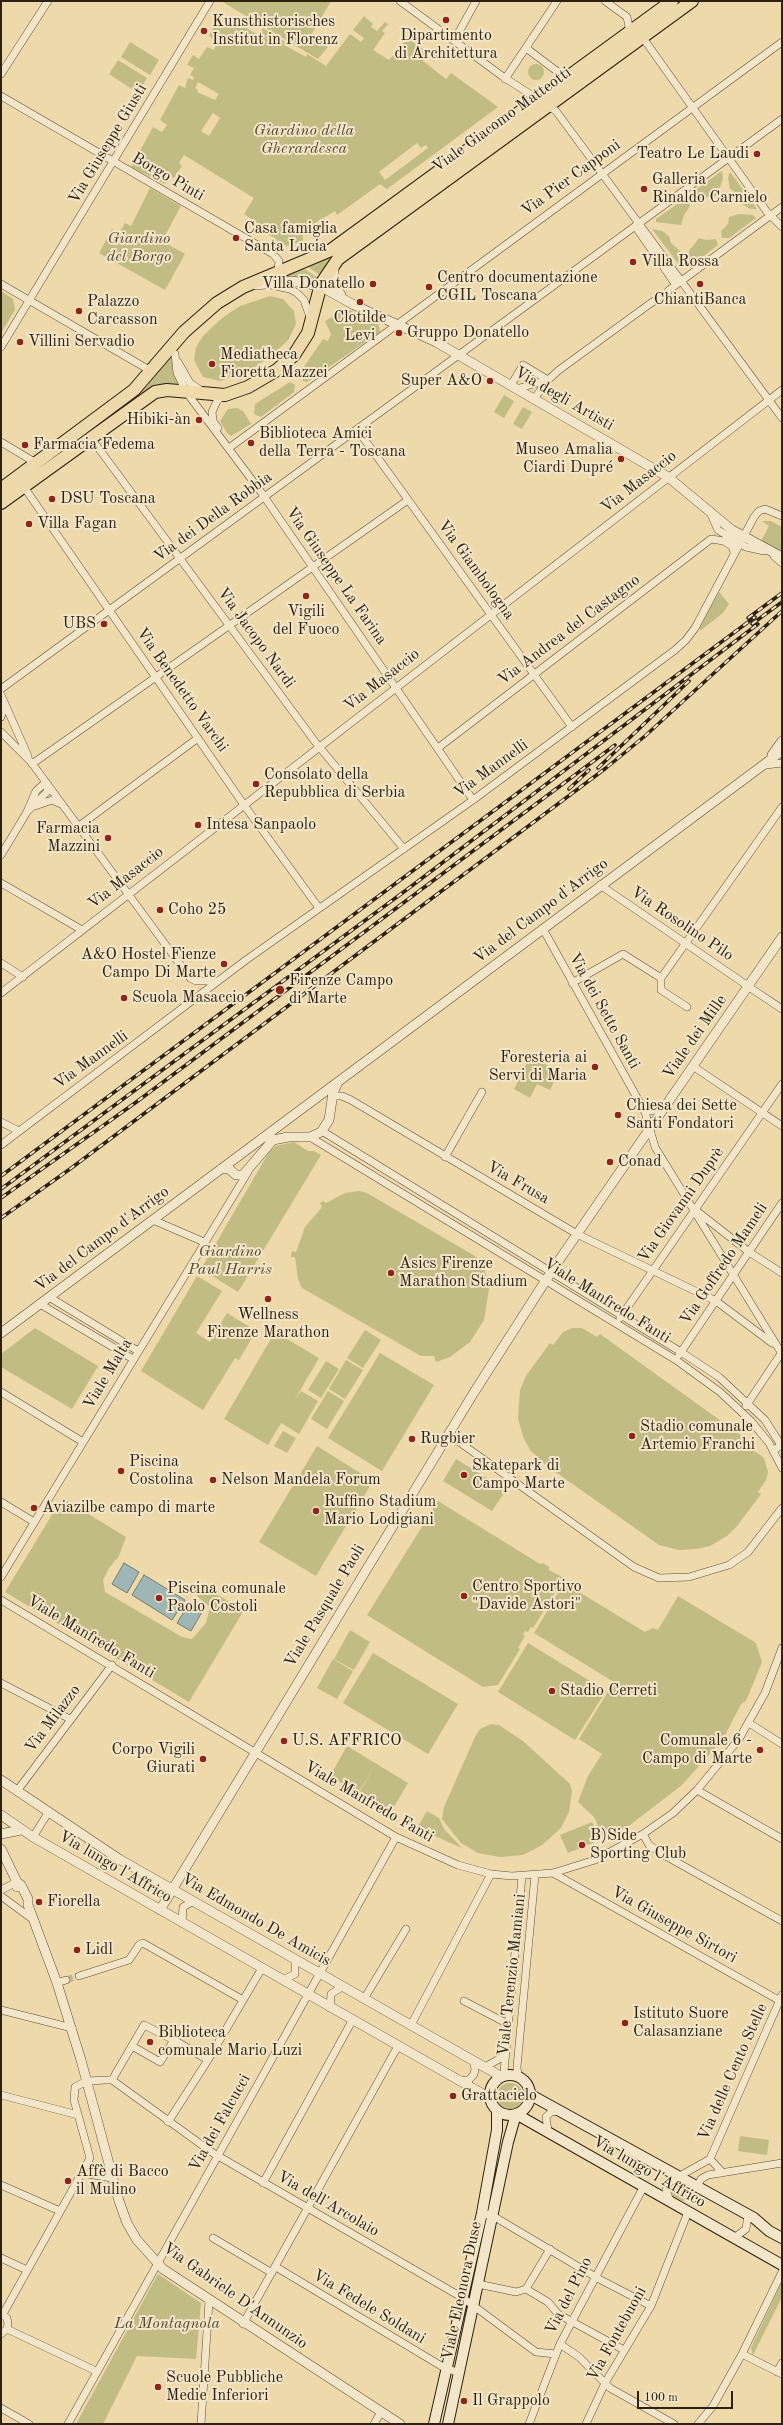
<!DOCTYPE html>
<html>
<head>
<meta charset="utf-8">
<style>
  body { margin:0 }
  #map { position:relative; width:783px; height:2425px; overflow:hidden; background:#edd9aa; font-family:"Old Standard TT",serif }
  canvas { display:block }
  .frame { position:absolute; inset:0; border:2px solid #2d2112; pointer-events:none }
  .scale { position:absolute; left:637px; top:2391px; width:96px; height:18px; box-sizing:border-box; border:2px solid #2d2112; border-top:0; padding-left:5px; font-size:12px; line-height:14px; white-space:nowrap; color:#2d2112; -webkit-text-stroke:3px #f3e6c8; paint-order:stroke }
</style>
</head>
<body>
<div id="map">
<canvas width="783" height="2425"></canvas>
<div class="frame"></div>
<div class="scale">100 m</div>
</div>
<script>
const g = document.querySelector('canvas').getContext('2d');
g.lineJoin = 'round';
function fill(path, color) {
  g.fillStyle = color;
  g.fill(path, 'evenodd');
}
function poly(rows) {
  const path = new Path2D();
  for (const r of rows) {
    if (r.length === 3) {
      path.moveTo(r[0] + r[2], r[1]);
      path.arc(r[0], r[1], r[2], 0, 2 * Math.PI);
      continue;
    }
    path.moveTo(r[0], r[1]);
    for (let i = 2; i < r.length; i += 2) path.lineTo(r[i], r[i + 1]);
  }
  return path;
}
function strokePath(path, color, width, dash) {
  g.strokeStyle = color;
  g.lineWidth = width;
  g.lineCap = dash ? 'butt' : 'round';
  g.setLineDash(dash || []);
  g.stroke(path);
}
function drawText(font, color, halo, rows, align = 'center') {
  g.font = font + ' "Old Standard TT",serif';
  g.lineWidth = 4;
  g.setLineDash([]);
  g.textBaseline = 'middle';
  g.strokeStyle = halo;
  g.fillStyle = color;
  for (const [text, x, y, turn = 0] of rows) {
    g.save();
    g.translate(x, y);
    g.rotate((+turn || 0) * Math.PI / 180);
    g.textAlign = isNaN(turn) ? turn : align;
    if (halo) g.strokeText(text, 0, 0);
    g.fillText(text, 0, 0);
    g.restore();
  }
}
fill(poly([
  [221,1,331,1,310,37,328,47,318,59],
  [364,16,373,24,371,27,377,31,385,22,388,24,382,31,385,33,373,50,389,60,408,38,428,53,423,61,446,79,451,73,498,107,387,189,380,184,337,215,335,211,310,226,303,233,303,241,287,246,260,229,262,226,244,214,254,198,184,155,179,163,182,166,174,178,171,176,165,184,131,167,153,127,162,132,167,125,160,120,179,85,185,88,188,78,193,80,194,77,190,75,194,68,187,65,193,55,199,59,207,47,214,50,217,43,209,35,215,25,221,29,228,17,258,35,263,28,286,43,284,45,306,57,307,54,326,66,350,34,361,42,364,38,353,30],
  [198,82,219,94,215,100,197,92,198,90,195,88],
  [213,113,220,118,209,136,201,131],
  [417,143,421,148,426,145,428,148,385,180,379,172],
  [130,42,159,60,150,75,121,57],
  [118,60,147,78,138,93,109,74],
  [536,72,8],
  [722,171,723,178,717,196,707,197,701,201,694,200,692,195,694,191],
  [730,172,757,209,750,209,741,203,740,195,730,189,728,178],
  [150,188,181,206,162,241,185,254,165,290,99,253,112,229,119,233,125,223,131,226],
  [683,200,688,200,690,206,684,215,681,225,656,222,656,219],
  [739,214,753,215,756,218,729,238,722,238,721,231,728,224,729,217],
  [652,229,662,231,669,236,671,243,681,252,680,266],
  [699,238,706,240,716,239,718,245,689,267,689,251],
  [343,249,328,262,320,275,308,267],
  [303,268,318,278,316,282,276,280],
  [1,291,13,299,15,310,1,333],
  [270,296,283,299,294,311,296,324,289,339,270,357,247,372,220,381,203,377,194,360,196,347,203,336,222,318,240,306],
  [346,309,378,321,380,332,307,382,303,381,299,374,323,339,328,341,331,334,325,321],
  [173,355,182,388,151,389,138,395],
  [290,382,295,385,294,392,261,417,254,414,255,404],
  [504,395,514,401,504,418,494,412],
  [523,407,532,412,522,429,513,424],
  [237,408,243,411,251,424,231,436,227,433,220,421,228,409],
  [762,521,771,521,782,527,782,553,761,541,769,526],
  [719,592,729,604,723,613,701,630,699,629],
  [530,1057,559,1071,550,1090,537,1084,530,1098,514,1089],
  [294,1142,308,1151,314,1151,321,1155,238,1292,201,1269,269,1152,276,1146],
  [359,1191,367,1193,475,1256,484,1267,489,1289,484,1320,470,1342,450,1357,436,1362,434,1356,421,1356,302,1288,298,1279,295,1257,291,1257,292,1251,296,1252,305,1227,322,1207,320,1203,323,1201,326,1203,345,1193],
  [197,1276,222,1291,196,1333,210,1342,227,1313,256,1331,239,1360,235,1358,203,1410,141,1371],
  [35,1328,98,1366,72,1409,1,1367,1,1354],
  [572,1328,582,1328,597,1337,600,1334,753,1444,750,1448,764,1458,768,1472,766,1480,758,1492,761,1494,737,1526,727,1536,710,1546,696,1549,679,1550,659,1545,547,1466,531,1451,524,1439,518,1419,520,1390,526,1376,550,1343,553,1345,563,1332],
  [365,1330,381,1340,363,1368,347,1358],
  [275,1332,319,1358,294,1401,301,1391,318,1401,299,1434,281,1423,268,1445,224,1419],
  [380,1353,434,1385,382,1471,328,1438],
  [346,1360,363,1370,345,1399,329,1389],
  [326,1361,339,1369,321,1398,308,1390],
  [328,1391,344,1401,327,1429,311,1419],
  [283,1431,296,1438,287,1453,274,1446],
  [317,1446,373,1481,316,1576,259,1542],
  [456,1459,506,1490,492,1511,443,1481],
  [67,1501,126,1537,119,1556,109,1568,103,1580,105,1592,182,1637,192,1639,206,1623,210,1607,197,1596,204,1587,244,1610,189,1702,5,1592,58,1505],
  [438,1501,540,1564,543,1563,549,1567,549,1570,564,1578,533,1628,531,1627,528,1632,525,1631,523,1635,525,1636,518,1648,520,1649,498,1685,483,1687,367,1615],
  [564,1583,645,1632,653,1628,658,1630,678,1596,756,1643,762,1662,746,1701,741,1704,724,1737,714,1749,682,1785,630,1825,604,1839,594,1817,578,1802,588,1776,602,1754,579,1739,614,1682,534,1633],
  [350,1630,370,1642,354,1670,334,1659],
  [528,1643,606,1691,575,1740,498,1692],
  [373,1653,458,1704,428,1754,343,1703],
  [333,1659,353,1671,337,1699,317,1688],
  [491,1724,499,1725,523,1741,570,1784,572,1791,569,1812,561,1828,542,1845,523,1855,500,1857,478,1853,461,1843,442,1819,444,1807,475,1737,480,1729],
  [347,1746,408,1783,391,1812,359,1793,375,1766,358,1793,330,1776],
  [427,1811,439,1818,444,1829,462,1848,417,1828],
  [592,1822,600,1840,568,1853,560,1835],
  [510,2096,13],
  [740,2136,769,2140,767,2155,738,2151],
  [674,2184,687,2188,690,2193,688,2199,683,2201,673,2196,670,2189],
  [158,2274,201,2303,196,2359,137,2356,103,2424,76,2424],
  [782,2281,782,2297,753,2355,751,2348]
]), '#c0bc83');
const water = poly([
  [124,1563,139,1572,127,1593,112,1584,124,1563],
  [144,1575,185,1600,172,1620,132,1595,144,1575],
  [190,1602,203,1610,191,1631,177,1623,190,1602]
]);
fill(water, '#9eb7b4');
strokePath(water, '#717b73', 1);
strokePath(poly([
  [66,1980,79,1976]
]), '#c7b48c', 7, [7, 3.5]);
const minor = poly([
  [400,1,502,76,556,111,782,418],
  [605,1,627,17,630,32],
  [643,38,767,212,782,227],
  [454,41,476,1],
  [526,48,566,78],
  [1,74,48,1],
  [505,79,557,1],
  [1,96,273,254,279,261,278,271],
  [635,226,676,285],
  [1,284,151,371],
  [271,285,290,289,297,293,304,300,310,317],
  [1,347,210,1],
  [175,354,177,373,187,393,261,492,473,800],
  [178,362,190,383,203,392],
  [511,385,523,365,548,380],
  [516,389,548,380],
  [534,399,548,380,559,370,651,303,667,293,669,290,782,207],
  [218,428,213,421,212,412,217,401,224,395],
  [357,429,572,727],
  [91,438,316,743,404,849],
  [1,442,36,463],
  [229,448,782,42],
  [24,487,244,805,319,908],
  [710,512,718,530,746,547,764,551],
  [774,556,782,563],
  [1,689,782,119],
  [1,695,28,756],
  [1,717,4,705],
  [1,732,31,762,190,978,196,981,217,981],
  [438,748,711,539,724,541,733,547,734,554],
  [32,764,408,500],
  [766,765,782,763],
  [35,806,52,800,61,804],
  [28,811,47,792,48,785],
  [79,826,198,738],
  [1,855,27,812,36,791,46,782],
  [1,883,82,930],
  [600,885,748,986],
  [543,929,645,1112,655,1147,782,1354],
  [1,963,23,977],
  [661,978,661,990,687,1007],
  [572,983,623,954,661,978,782,807],
  [752,989,782,1009],
  [1,993,782,390],
  [697,1069,782,1126],
  [331,1093,333,1096,342,1096,351,1100,577,1234],
  [643,1107,651,1111,664,1107],
  [1,1122,19,1131],
  [322,1131,681,1352,719,1377,765,1420,781,1445,773,1451],
  [310,1137,676,1360,720,1392,751,1421,769,1443,782,1468],
  [1,1145,246,960,473,800,675,650,686,640,695,628,754,517,759,511,765,509,782,516],
  [445,1157,482,1092],
  [698,1212,749,1252,782,1273],
  [153,1220,204,1242],
  [581,1236,716,1301,772,1343],
  [49,1297,138,1351],
  [40,1304,133,1359],
  [620,1318,782,1084],
  [679,1355,782,1203],
  [1,1392,83,1442],
  [746,1406,782,1352],
  [448,1434,634,1567,659,1578,689,1577,729,1565,748,1552,782,1508],
  [1,1502,34,1522],
  [1,1577,248,1172],
  [1,1600,396,1837,458,1865,491,1874,512,1876,553,1873,595,1860,643,1834,673,1813,697,1790,739,1739,765,1693,782,1648],
  [1,1683,70,1719],
  [749,1723,782,1744],
  [697,1790,782,1839],
  [17,1791,112,1665],
  [643,1834,649,1845,662,1854,782,1921],
  [33,1837,48,1813],
  [553,1873,782,2002],
  [1,1890,17,1882],
  [1,1896,35,1921],
  [182,1923,183,1907,192,1902],
  [79,1976,129,1960,139,1945,143,1943,243,2000],
  [283,1980,295,1974,295,1960],
  [57,1983,66,1980],
  [364,1999,406,1929],
  [464,2001,508,2024],
  [330,2008,331,1994,342,1987],
  [1,2010,72,2028],
  [411,2025,491,1874],
  [132,2046,160,2062,174,2040,208,2060],
  [485,2067,506,2055],
  [502,2077,504,2072,522,1876],
  [518,2077,517,2067,535,1875],
  [112,2080,144,2025,174,2040],
  [460,2080,469,2080,474,2074,475,2069,473,2060],
  [1,2095,78,2115],
  [168,2122,208,2060,262,1968],
  [548,2131,546,2117,551,2112,559,2111],
  [710,2159,722,2172],
  [82,2173,112,2178],
  [263,2183,352,2021],
  [1,2185,60,2211],
  [697,2187,701,2179,708,2175,782,2163],
  [670,2201,666,2190,669,2182,710,2159,782,1995],
  [482,2213,493,2216,599,2279,651,2306],
  [213,2238,272,2273],
  [734,2238,746,2229,748,2215],
  [1,2258,27,2270],
  [276,2267,443,2367,459,2373],
  [478,2284,516,2292,526,2289,548,2302,558,2314,624,2350],
  [526,2289,550,2249],
  [1,2313,7,2318,8,2324,7,2329,1,2334],
  [3,2314,90,2158,74,2100,75,2087,87,2081,106,2080,112,2080,213,2153,463,2298,536,2352,556,2354],
  [243,2324,398,2046],
  [7,2329,96,2371],
  [560,2344,579,2357,610,2388,674,2424],
  [742,2354,782,2374],
  [777,2372,782,2363],
  [1,2408,29,2424],
  [68,2424,396,1837],
  [201,2424,209,2301],
  [374,2424,381,2412],
  [529,2424,560,2344,644,2186],
  [586,2424,605,2383,651,2306,688,2212],
  [698,2424,713,2406,742,2354,782,2272]
]);
const tertiary = poly([
  [334,267,333,282,341,295],
  [256,285,292,281,320,286,354,305,436,342,668,477,732,530,782,557],
  [772,755,782,741],
  [221,1169,228,1168,236,1175,243,1175,273,1140,288,1137,310,1137,321,1132,329,1120,333,1093,338,1082],
  [1,1333,782,751],
  [1,1780,119,1859,502,2077],
  [1,1815,33,1837,490,2098],
  [1,1834,21,1830],
  [1,1849,17,1882,17,1887],
  [17,1882,21,1885,28,1899,28,1905,57,1983,81,2060,119,2201,127,2223,137,2240,163,2269,400,2424],
  [160,1910,473,1394,555,1266,782,937]
]);
const secondary = poly([
  [510,2095,20],
  [529,2094,754,2218,769,2231,782,2238],
  [516,2114,782,2265],
  [434,2424,482,2213,497,2130,497,2110],
  [448,2424,508,2142,516,2114]
]);
const primary = poly([
  [1,489,134,390,184,332,217,303,243,287,331,250,672,1],
  [1,503,155,392,167,390,225,395,248,387,277,370,294,355,308,333,321,284,338,259,692,1]
]);
strokePath(minor, '#5d4f38', 8);
strokePath(tertiary, '#5d4f38', 10);
strokePath(secondary, '#2d2112', 12);
strokePath(primary, '#2d2112', 14);
strokePath(minor, '#f3e6c8', 7);
strokePath(tertiary, '#f3e6c8', 9);
strokePath(secondary, '#f3e6c8', 10);
strokePath(primary, '#edd9aa', 12);
const rail = poly([
  [748,618,782,593],
  [752,624,782,602],
  [598,768,689,681],
  [569,789,589,770],
  [1,1176,755,617],
  [1,1189,405,891,758,624],
  [1,1198,135,1103,615,745],
  [1,1218,70,1169,606,768,645,736,782,611]
]);
strokePath(rail, '#2d2112', 3.5);
strokePath(rail, '#f3e6c8', 2, [6]);
for (const [x, y, r, color] of [
  [446,20,4,"#8f2418"],
  [204,31,4,"#8f2418"],
  [757,154,4,"#8f2418"],
  [644,189,4,"#8f2418"],
  [236,238,4,"#8f2418"],
  [633,262,4,"#8f2418"],
  [373,284,4,"#8f2418"],
  [700,284,4,"#8f2418"],
  [429,287,4,"#8f2418"],
  [360,302,4,"#8f2418"],
  [79,311,4,"#8f2418"],
  [399,333,4,"#8f2418"],
  [20,342,4,"#8f2418"],
  [212,364,4,"#8f2418"],
  [490,381,4,"#8f2418"],
  [199,420,4,"#8f2418"],
  [251,443,4,"#8f2418"],
  [25,445,4,"#8f2418"],
  [621,459,4,"#8f2418"],
  [52,499,4,"#8f2418"],
  [29,524,4,"#8f2418"],
  [306,596,4,"#8f2418"],
  [104,624,4,"#8f2418"],
  [256,784,4,"#8f2418"],
  [198,825,4,"#8f2418"],
  [108,838,4,"#8f2418"],
  [160,910,4,"#8f2418"],
  [224,964,4,"#8f2418"],
  [280,990,5,"#8f2418"],
  [124,998,4,"#8f2418"],
  [595,1067,4,"#8f2418"],
  [618,1115,4,"#8f2418"],
  [610,1162,4,"#8f2418"],
  [391,1273,4,"#8f2418"],
  [268,1299,4,"#8f2418"],
  [632,1436,4,"#8f2418"],
  [412,1439,4,"#8f2418"],
  [121,1471,4,"#8f2418"],
  [464,1475,4,"#8f2418"],
  [213,1480,4,"#8f2418"],
  [34,1508,4,"#8f2418"],
  [316,1511,4,"#8f2418"],
  [464,1596,4,"#8f2418"],
  [159,1598,4,"#8f2418"],
  [552,1691,4,"#8f2418"],
  [284,1741,4,"#8f2418"],
  [760,1750,4,"#8f2418"],
  [203,1759,4,"#8f2418"],
  [582,1845,4,"#8f2418"],
  [39,1902,4,"#8f2418"],
  [77,1950,4,"#8f2418"],
  [625,2023,4,"#8f2418"],
  [150,2042,4,"#8f2418"],
  [453,2096,4,"#8f2418"],
  [68,2181,4,"#8f2418"],
  [158,2387,4,"#8f2418"],
  [464,2401,4,"#8f2418"]
]) {
  const dot = new Path2D();
  dot.arc(x, y, r, 0, 2 * Math.PI);
  g.fillStyle = color;
  g.fill(dot);
  strokePath(dot, '#f3e6c8', 1.5);
}
drawText('16px', '#2d2112', '#f3e6c8', [
  ["Kunsthistorisches",212,22],
  ["Institut in Florenz",212,40],
  ["Dipartimento",446,36,"center"],
  ["di Architettura",446,54,"center"],
  ["Teatro Le Laudi",749,154,"right"],
  ["Galleria",652,180],
  ["Rinaldo Carnielo",652,198],
  ["Casa famiglia",244,229],
  ["Santa Lucia",244,247],
  ["Villa Rossa",641,262],
  ["Centro documentazione",437,278],
  ["CGIL Toscana",437,296],
  ["Villa Donatello",365,284,"right"],
  ["ChiantiBanca",700,300,"center"],
  ["Palazzo",87,302],
  ["Carcasson",87,320],
  ["Clotilde",360,318,"center"],
  ["Levi",360,336,"center"],
  ["Gruppo Donatello",407,333],
  ["Villini Servadio",28,342],
  ["Mediatheca",220,355],
  ["Fioretta Mazzei",220,373],
  ["Super A&O",482,381,"right"],
  ["Hibiki-àn",191,420,"right"],
  ["Biblioteca Amici",259,434],
  ["della Terra - Toscana",259,452],
  ["Farmacia Fedema",33,445],
  ["Museo Amalia",613,450,"right"],
  ["Ciardi Dupré",613,468,"right"],
  ["DSU Toscana",60,499],
  ["Villa Fagan",37,524],
  ["Vigili",306,612,"center"],
  ["del Fuoco",306,630,"center"],
  ["UBS",96,624,"right"],
  ["Consolato della",264,775],
  ["Repubblica di Serbia",264,793],
  ["Intesa Sanpaolo",206,825],
  ["Farmacia",100,829,"right"],
  ["Mazzini",100,847,"right"],
  ["Coho 25",168,910],
  ["A&O Hostel Fienze",216,955,"right"],
  ["Campo Di Marte",216,973,"right"],
  ["Firenze Campo",289,981],
  ["di Marte",289,999],
  ["Scuola Masaccio",132,998],
  ["Foresteria ai",587,1058,"right"],
  ["Servi di Maria",587,1076,"right"],
  ["Chiesa dei Sette",626,1106],
  ["Santi Fondatori",626,1124],
  ["Conad",618,1162],
  ["Asics Firenze",399,1264],
  ["Marathon Stadium",399,1282],
  ["Wellness",268,1315,"center"],
  ["Firenze Marathon",268,1333,"center"],
  ["Stadio comunale",640,1427],
  ["Artemio Franchi",640,1445],
  ["Rugbier",420,1439],
  ["Piscina",129,1462],
  ["Costolina",129,1480],
  ["Skatepark di",472,1466],
  ["Campo Marte",472,1484],
  ["Nelson Mandela Forum",221,1480],
  ["Ruffino Stadium",324,1502],
  ["Mario Lodigiani",324,1520],
  ["Aviazilbe campo di marte",42,1508],
  ["Centro Sportivo",472,1587],
  ["\"Davide Astori\"",472,1605],
  ["Piscina comunale",167,1589],
  ["Paolo Costoli",167,1607],
  ["Stadio Cerreti",560,1691],
  ["U.S. AFFRICO",292,1741],
  ["Comunale 6 -",752,1741,"right"],
  ["Campo di Marte",752,1759,"right"],
  ["Corpo Vigili",195,1750,"right"],
  ["Giurati",195,1768,"right"],
  ["B)Side",590,1836],
  ["Sporting Club",590,1854],
  ["Fiorella",47,1902],
  ["Lidl",85,1950],
  ["Istituto Suore",633,2014],
  ["Calasanziane",633,2032],
  ["Biblioteca",158,2033],
  ["comunale Mario Luzi",158,2051],
  ["Grattacielo",461,2096],
  ["Affè di Bacco",76,2172],
  ["il Mulino",76,2190],
  ["Scuole Pubbliche",166,2378],
  ["Medie Inferiori",166,2396],
  ["Il Grappolo",472,2401]
], 'left');
drawText('16px', '#2d2112', '#f3e6c8', [
  ["Viale Giacomo Matteotti",502,120,-36],
  ["Via Giuseppe Giusti",108,144,-59],
  ["Borgo Pinti",168,177,30],
  ["Via Pier Capponi",571,178,-36],
  ["Via degli Artisti",564,399,30],
  ["Via Masaccio",639,482,-38],
  ["Via dei Della Robbia",213,517,-36],
  ["Via Giambologna",476,570,54],
  ["Via Giuseppe La Farina",336,576,55],
  ["Via Andrea del Castagno",569,630,-37],
  ["Via Jacopo Nardi",256,638,54],
  ["Via Masaccio",382,680,-38],
  ["Via Benedetto Varchi",182,690,55],
  ["Via Mannelli",491,769,-36],
  ["Via Masaccio",126,878,-38],
  ["Via del Campo d'Arrigo",541,911,-37],
  ["Via Rosolino Pilo",682,924,34],
  ["Via dei Sette Santi",604,1011,61],
  ["Viale dei Mille",695,1037,-55],
  ["Via Mannelli",91,1060,-36],
  ["Via Frusa",518,1183,30],
  ["Via Giovanni Duprè",681,1205,-55],
  ["Via del Campo d'Arrigo",102,1239,-37],
  ["Via Goffredo Mameli",724,1264,-56],
  ["Viale Manfredo Fanti",607,1301,32],
  ["Viale Malta",108,1374,-59],
  ["Viale Pasquale Paoli",325,1606,-59],
  ["Viale Manfredo Fanti",91,1637,31],
  ["Via Milazzo",53,1719,-53],
  ["Viale Manfredo Fanti",369,1802,30],
  ["Via lungo l'Affrico",115,1867,30],
  ["Via Edmondo De Amicis",256,1920,30],
  ["Via Giuseppe Sirtori",674,1925,29],
  ["Viale Terenzio Mamiani",512,1975,-84],
  ["Via delle Cento Stelle",733,2072,-66],
  ["Via dei Falcucci",220,2123,-61],
  ["Via lungo l'Affrico",649,2172,30],
  ["Via dell'Arcolaio",328,2204,30],
  ["Viale Eleonora Duse",462,2291,-78],
  ["Via Gabriele D'Annunzio",235,2296,35],
  ["Via del Pino",569,2296,-63],
  ["Via Fedele Soldani",369,2307,31],
  ["Via Fontebuoni",617,2334,-61]
]);
drawText('italic 16px', '#52482e', '#f3e6c8', [
  ["Giardino della",304,131],
  ["Gherardesca",304,149],
  ["Giardino",139,239],
  ["del Borgo",139,257],
  ["Giardino",230,1252],
  ["Paul Harris",230,1270],
  ["La Montagnola",167,2324]
]);
</script>
</body>
</html>
